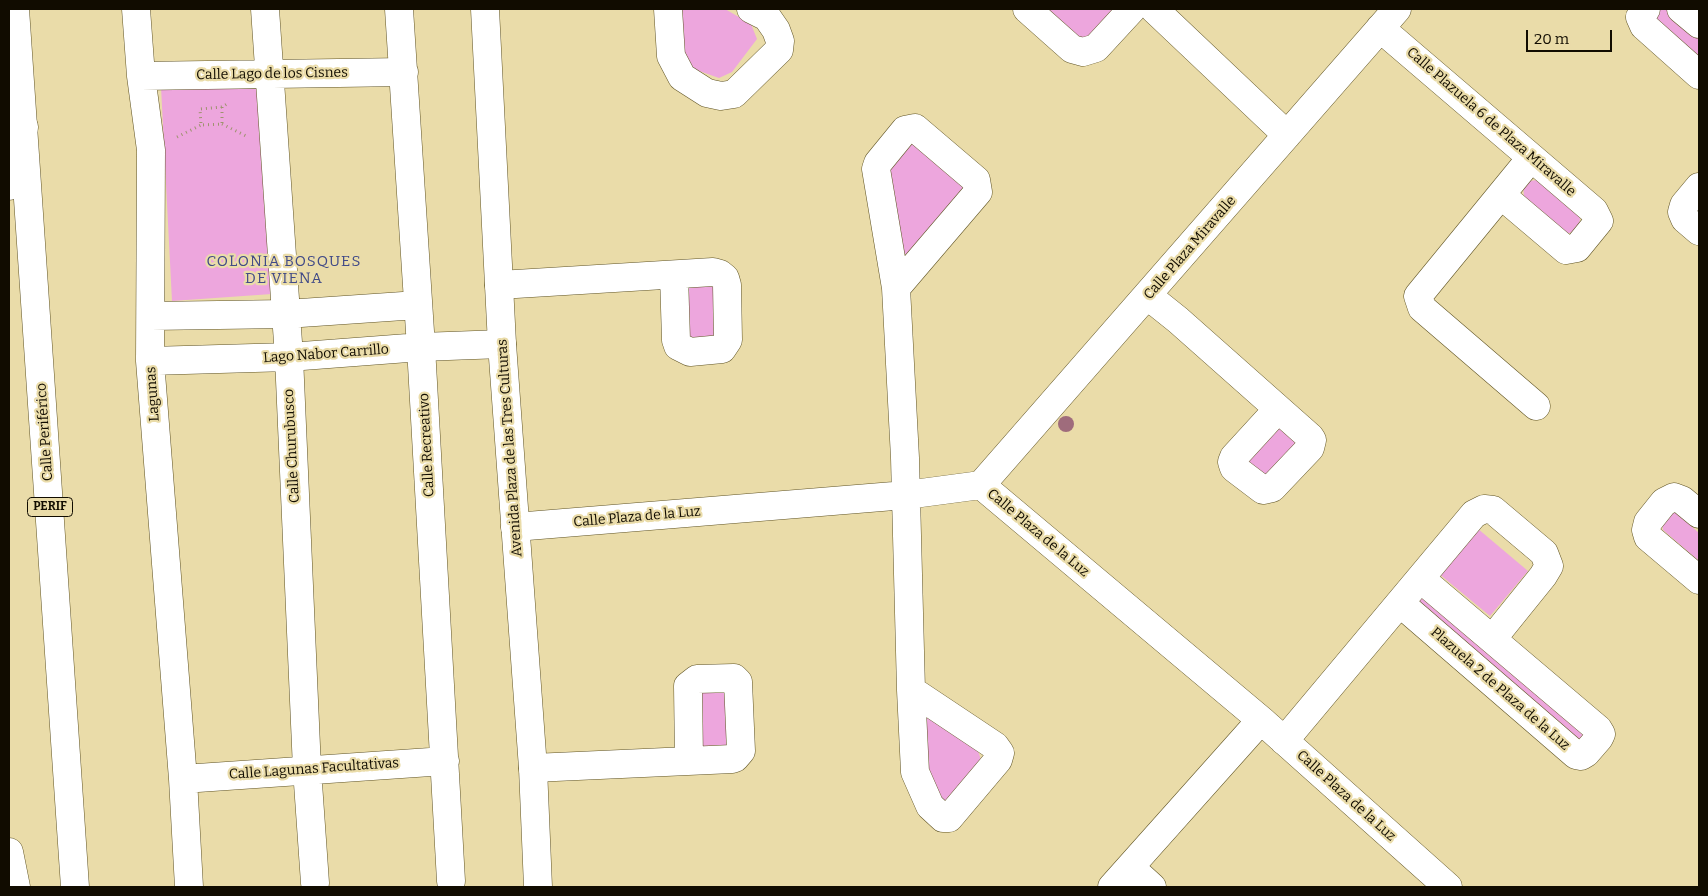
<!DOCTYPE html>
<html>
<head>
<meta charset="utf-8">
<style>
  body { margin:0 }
  #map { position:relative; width:1708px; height:896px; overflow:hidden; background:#eadca9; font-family:Bitter,serif }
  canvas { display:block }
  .frame { position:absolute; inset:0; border:10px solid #110c00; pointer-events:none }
  .scale { position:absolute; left:1526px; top:30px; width:86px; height:22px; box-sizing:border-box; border:2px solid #110c00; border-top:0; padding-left:6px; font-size:15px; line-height:18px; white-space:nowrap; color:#110c00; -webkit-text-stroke:4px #eadca9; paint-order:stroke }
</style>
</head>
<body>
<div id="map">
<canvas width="1708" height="896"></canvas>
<div class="frame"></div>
<div class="scale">20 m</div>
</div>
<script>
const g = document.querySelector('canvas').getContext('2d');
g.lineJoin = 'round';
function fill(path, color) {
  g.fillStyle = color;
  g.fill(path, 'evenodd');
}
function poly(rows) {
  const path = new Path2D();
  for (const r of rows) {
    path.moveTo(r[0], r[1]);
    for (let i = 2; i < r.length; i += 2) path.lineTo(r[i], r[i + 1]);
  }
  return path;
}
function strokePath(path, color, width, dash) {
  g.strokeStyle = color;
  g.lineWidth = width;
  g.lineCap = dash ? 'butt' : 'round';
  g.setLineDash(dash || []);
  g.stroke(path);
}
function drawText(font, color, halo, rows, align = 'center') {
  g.font = font + ' Bitter,serif';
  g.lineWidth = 4.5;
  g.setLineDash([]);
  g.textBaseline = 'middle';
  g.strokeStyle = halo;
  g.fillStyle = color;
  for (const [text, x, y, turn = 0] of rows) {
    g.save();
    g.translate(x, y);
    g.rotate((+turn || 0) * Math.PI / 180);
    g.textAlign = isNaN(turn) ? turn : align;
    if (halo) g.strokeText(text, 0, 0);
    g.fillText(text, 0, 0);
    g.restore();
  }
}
fill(poly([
  [678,9,725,9,751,24,757,39,732,72,719,78,688,67,682,55],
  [1042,9,1118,9,1083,46],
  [1658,9,1668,9,1699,35,1699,56,1652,16],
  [261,82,272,294,172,301,161,87],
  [917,140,967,185,910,255,899,253,889,166,907,142],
  [1537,180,1580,217,1579,229,1567,234,1524,198,1523,182],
  [715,285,717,339,687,340,686,286],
  [1274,423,1297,443,1261,484,1238,463],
  [1675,512,1699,533,1699,561,1663,530,1661,514],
  [1477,528,1528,571,1490,616,1438,573],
  [1422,592,1592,736,1581,748,1412,604],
  [730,691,731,745,702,746,700,692],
  [930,710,978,751,981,760,944,806,924,772,922,714]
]), '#eda6dd');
const minor = poly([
  [136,9,141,76,151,150,150,361,183,779,189,887],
  [265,9,289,357,307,769,315,883],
  [399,9,421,347,451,881],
  [668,9,671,56,682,77,707,93,721,96,734,94,779,50,780,41,776,30,767,17,751,9],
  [1027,9,1072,49,1083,52,1096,48,1132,9],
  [1154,9,1287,135],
  [1646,9,1640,17,1644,26,1699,75],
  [1681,9,1699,24],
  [1380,28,1594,211,1599,221,1577,248,1566,250,1501,195],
  [141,76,404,72],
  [1531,158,1418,296,1422,308,1536,406],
  [1699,187,1684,205,1682,212,1685,219,1699,231],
  [499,285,713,272,720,274,725,278,727,285,728,340,722,349,690,352,678,346,676,340,674,275],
  [896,288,978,192,976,180,915,128,905,130,878,163,876,169,896,288,905,458,911,690,915,772,930,806,943,818,949,818,998,760,1000,753,995,746,911,690],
  [1148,296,1178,320,1310,437,1312,440,1310,448,1272,488,1263,490,1234,468,1232,462,1234,457,1278,409],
  [151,316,286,314,418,305],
  [150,361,289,357,421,347,502,344],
  [981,485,1397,9],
  [1699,514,1682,500,1674,497,1664,502,1648,522,1646,530,1648,537,1699,580],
  [515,527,906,495,981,485,1261,720,1448,887],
  [1400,603,1576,755,1581,756,1586,753,1599,738,1601,734,1598,729,1421,579],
  [1284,741,1474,514,1484,509,1493,510,1544,553,1549,566,1543,576,1493,638],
  [533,768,732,759,735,758,741,751,738,682,734,678,697,679,688,686,689,760],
  [183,779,445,761],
  [1130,867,1152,887],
  [1112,887,1261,720]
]);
const tertiary = poly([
  [485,9,502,344,533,768,538,887]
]);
const trunk = poly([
  [15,9,75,887]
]);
const motorway = poly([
  [9,186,24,127],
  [9,852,16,887]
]);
strokePath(minor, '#605425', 29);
strokePath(tertiary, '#605425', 29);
strokePath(trunk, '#605425', 29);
strokePath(motorway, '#605425', 29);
strokePath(poly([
  [222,107,222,124,201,125,200,109,222,107,227,104],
  [222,124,246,136],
  [177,137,201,125]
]), '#9e936e', 3, [1, 4]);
strokePath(minor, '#fff', 28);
strokePath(tertiary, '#fff', 28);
strokePath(trunk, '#fff', 28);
strokePath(motorway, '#fff', 28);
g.fillStyle = '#9f6c7c';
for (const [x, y] of [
  [1066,424]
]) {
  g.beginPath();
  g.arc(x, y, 8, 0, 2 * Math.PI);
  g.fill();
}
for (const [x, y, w] of [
  [50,507,45]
]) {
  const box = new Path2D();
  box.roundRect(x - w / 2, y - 9.5, w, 19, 4);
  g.fillStyle = '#eadca9';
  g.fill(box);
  strokePath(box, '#110c00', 1);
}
drawText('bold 12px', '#110c00', null, [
  ["PERIF",50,507]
]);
drawText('14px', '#110c00', '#eadca9', [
  ["Calle Lago de los Cisnes",272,74,-1],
  ["Calle Plazuela 6 de Plaza Miravalle",1491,122,41],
  ["Calle Plaza Miravalle",1190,248,-49],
  ["Lago Nabor Carrillo",326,354,-4],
  ["Lagunas",153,394,-94],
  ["Calle Periférico",45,432,-94],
  ["Calle Recreativo",427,445,-93],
  ["Calle Churubusco",292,446,-93],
  ["Avenida Plaza de las Tres Culturas",510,448,-94],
  ["Calle Plaza de la Luz",637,517,-5],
  ["Calle Plaza de la Luz",1038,533,40],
  ["Plazuela 2 de Plaza de la Luz",1500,689,41],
  ["Calle Lagunas Facultativas",314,769,-4],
  ["Calle Plaza de la Luz",1346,796,42]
]);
g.letterSpacing = '1px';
drawText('15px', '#414a87', '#eadca9', [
  ["COLONIA BOSQUES",284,262],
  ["DE VIENA",284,279]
]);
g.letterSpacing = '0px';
</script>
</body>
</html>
